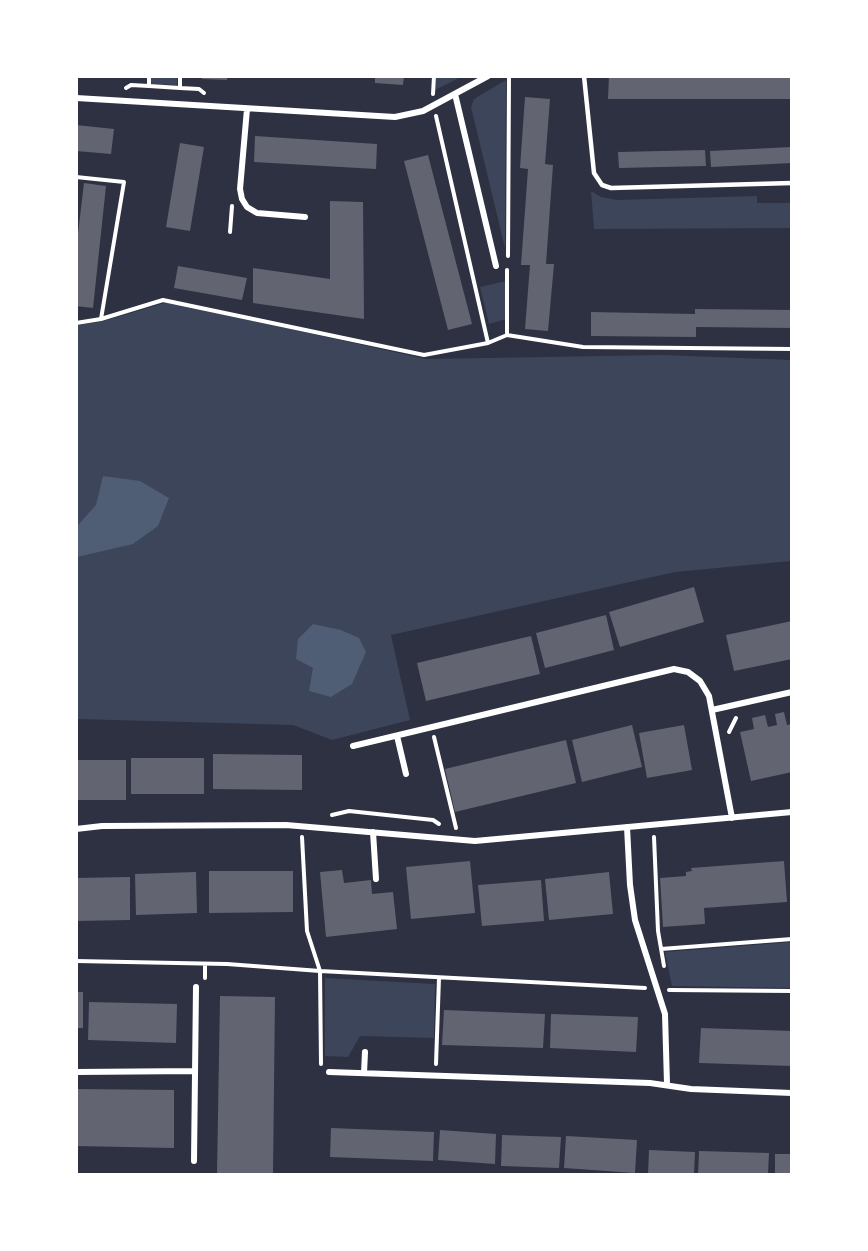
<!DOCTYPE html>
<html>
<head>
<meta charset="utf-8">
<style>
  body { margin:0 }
  #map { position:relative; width:868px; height:1251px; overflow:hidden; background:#2d3142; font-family:Spectral,serif }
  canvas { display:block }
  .frame { position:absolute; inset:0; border:78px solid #fff; pointer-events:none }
</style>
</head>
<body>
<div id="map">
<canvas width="868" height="1251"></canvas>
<div class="frame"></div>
</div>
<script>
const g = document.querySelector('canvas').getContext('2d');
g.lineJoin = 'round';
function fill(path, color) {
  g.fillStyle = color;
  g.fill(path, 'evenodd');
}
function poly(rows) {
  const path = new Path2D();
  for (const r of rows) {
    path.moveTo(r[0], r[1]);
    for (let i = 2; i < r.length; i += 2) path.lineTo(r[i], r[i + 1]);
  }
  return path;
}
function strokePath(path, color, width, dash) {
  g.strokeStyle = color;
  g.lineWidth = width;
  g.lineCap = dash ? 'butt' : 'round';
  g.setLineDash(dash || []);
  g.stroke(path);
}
fill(poly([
  [151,77,177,77,177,85,151,84],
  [436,77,436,76,461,77,435,90],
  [506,80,505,248,471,107,474,99],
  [591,191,601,197,617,200,757,196,757,203,791,203,791,228,594,229],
  [506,281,506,319,489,324,480,287],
  [168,302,426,359,663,355,791,360,791,561,675,572,391,635,410,720,332,740,293,725,77,719,76,325,104,321],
  [791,942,791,988,672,986,665,952],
  [325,978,435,984,434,1038,360,1036,348,1057,325,1056]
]), '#3c4559');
fill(poly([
  [103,476,140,481,169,498,158,526,133,544,77,557,77,526,96,505],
  [313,624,341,630,359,638,366,652,352,684,331,697,309,691,313,668,296,659,298,639]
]), '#4f5d75');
fill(poly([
  [202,76,227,76,227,80,202,79],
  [375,76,404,76,403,85,375,83],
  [609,76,792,76,792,99,608,99],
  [525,97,550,99,545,164,553,165,546,264,554,264,548,331,525,329,530,265,521,265,528,169,520,168],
  [76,125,114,129,111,154,76,151],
  [255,136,377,144,376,169,254,162],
  [180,143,204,147,190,231,166,227],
  [792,147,792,163,711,167,710,151],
  [705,150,706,166,619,168,618,152],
  [428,155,472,324,448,330,404,161],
  [84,183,106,186,93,308,76,306,76,250],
  [330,201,363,202,364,319,253,303,253,268,330,279],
  [178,266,247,278,242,300,174,288],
  [695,309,792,310,792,328,696,327,696,337,591,336,591,312,695,314],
  [694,587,704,622,620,647,609,612],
  [606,615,614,650,545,668,536,633],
  [792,621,792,659,734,671,726,635],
  [531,636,540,674,426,701,417,663],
  [784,712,787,725,792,724,792,772,751,781,740,732,754,729,752,718,765,715,768,727,777,725,775,714],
  [632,725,642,767,582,782,572,740],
  [684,725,692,770,647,778,639,733],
  [566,740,576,783,455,812,445,769],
  [213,754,302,755,302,790,213,789],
  [131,758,204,758,204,794,131,794],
  [76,760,126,760,126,800,76,800],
  [470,861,475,913,411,919,406,867],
  [784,861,787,902,704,908,705,924,663,927,660,878,686,876,686,872,692,871,691,868],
  [342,870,344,883,371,880,372,894,393,892,397,929,326,937,320,872],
  [209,871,293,871,293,912,209,913],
  [196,872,197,913,136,915,135,874],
  [609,872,613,914,549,920,545,879],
  [130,877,130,920,76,921,76,878],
  [541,880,544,921,482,926,478,885],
  [76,992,83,992,83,1028,76,1028],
  [220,996,275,997,273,1174,217,1174],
  [89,1002,177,1004,176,1043,88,1040],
  [444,1010,545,1014,543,1048,442,1045],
  [551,1014,638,1017,636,1052,550,1048],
  [701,1028,792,1031,792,1066,699,1063],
  [76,1089,174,1090,174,1148,76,1146],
  [331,1128,434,1132,433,1161,330,1157],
  [440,1130,496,1134,495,1164,438,1160],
  [502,1135,561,1137,559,1168,501,1166],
  [566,1136,637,1140,635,1173,564,1168],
  [649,1150,695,1152,694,1174,648,1174],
  [699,1151,769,1153,768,1174,698,1174],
  [775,1154,792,1154,792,1174,775,1174]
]), '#626471');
strokePath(poly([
  [149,76,149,86,180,88,180,76],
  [126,88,131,85,149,86],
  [180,88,199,89,204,93],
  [433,94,434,76],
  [436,116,488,343],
  [76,177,124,182,101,319],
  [230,232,232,206],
  [508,256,509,76],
  [76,323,101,319,163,300,424,355,488,343,507,335,583,347,792,349],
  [507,335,507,270],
  [729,732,736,718],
  [434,737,456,828],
  [332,815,349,811,433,820,439,824],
  [654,837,658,931,664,966],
  [661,949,792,939],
  [76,961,227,964,320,971,307,931,302,837],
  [205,978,205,964],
  [669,990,792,991],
  [321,1064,320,971,645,988],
  [436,1064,439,978]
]), '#fff', 4);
strokePath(poly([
  [584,76,594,173,602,185,611,188,792,183]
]), '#fff', 4.5);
strokePath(poly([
  [455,94,496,266],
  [76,98,395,117,423,111,488,76],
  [247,109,240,189,242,199,247,207,257,213,305,217],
  [712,710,792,692],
  [397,736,406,774],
  [353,746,674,669,688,672,700,681,709,696,732,818],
  [627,827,630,885,635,920,665,1014,667,1084],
  [76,829,102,826,286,825,475,841,792,812],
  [373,832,376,879],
  [76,1072,195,1071],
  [329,1072,650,1083,691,1089,792,1093],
  [364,1073,365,1052],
  [194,1161,196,987]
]), '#fff', 6);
</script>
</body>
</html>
